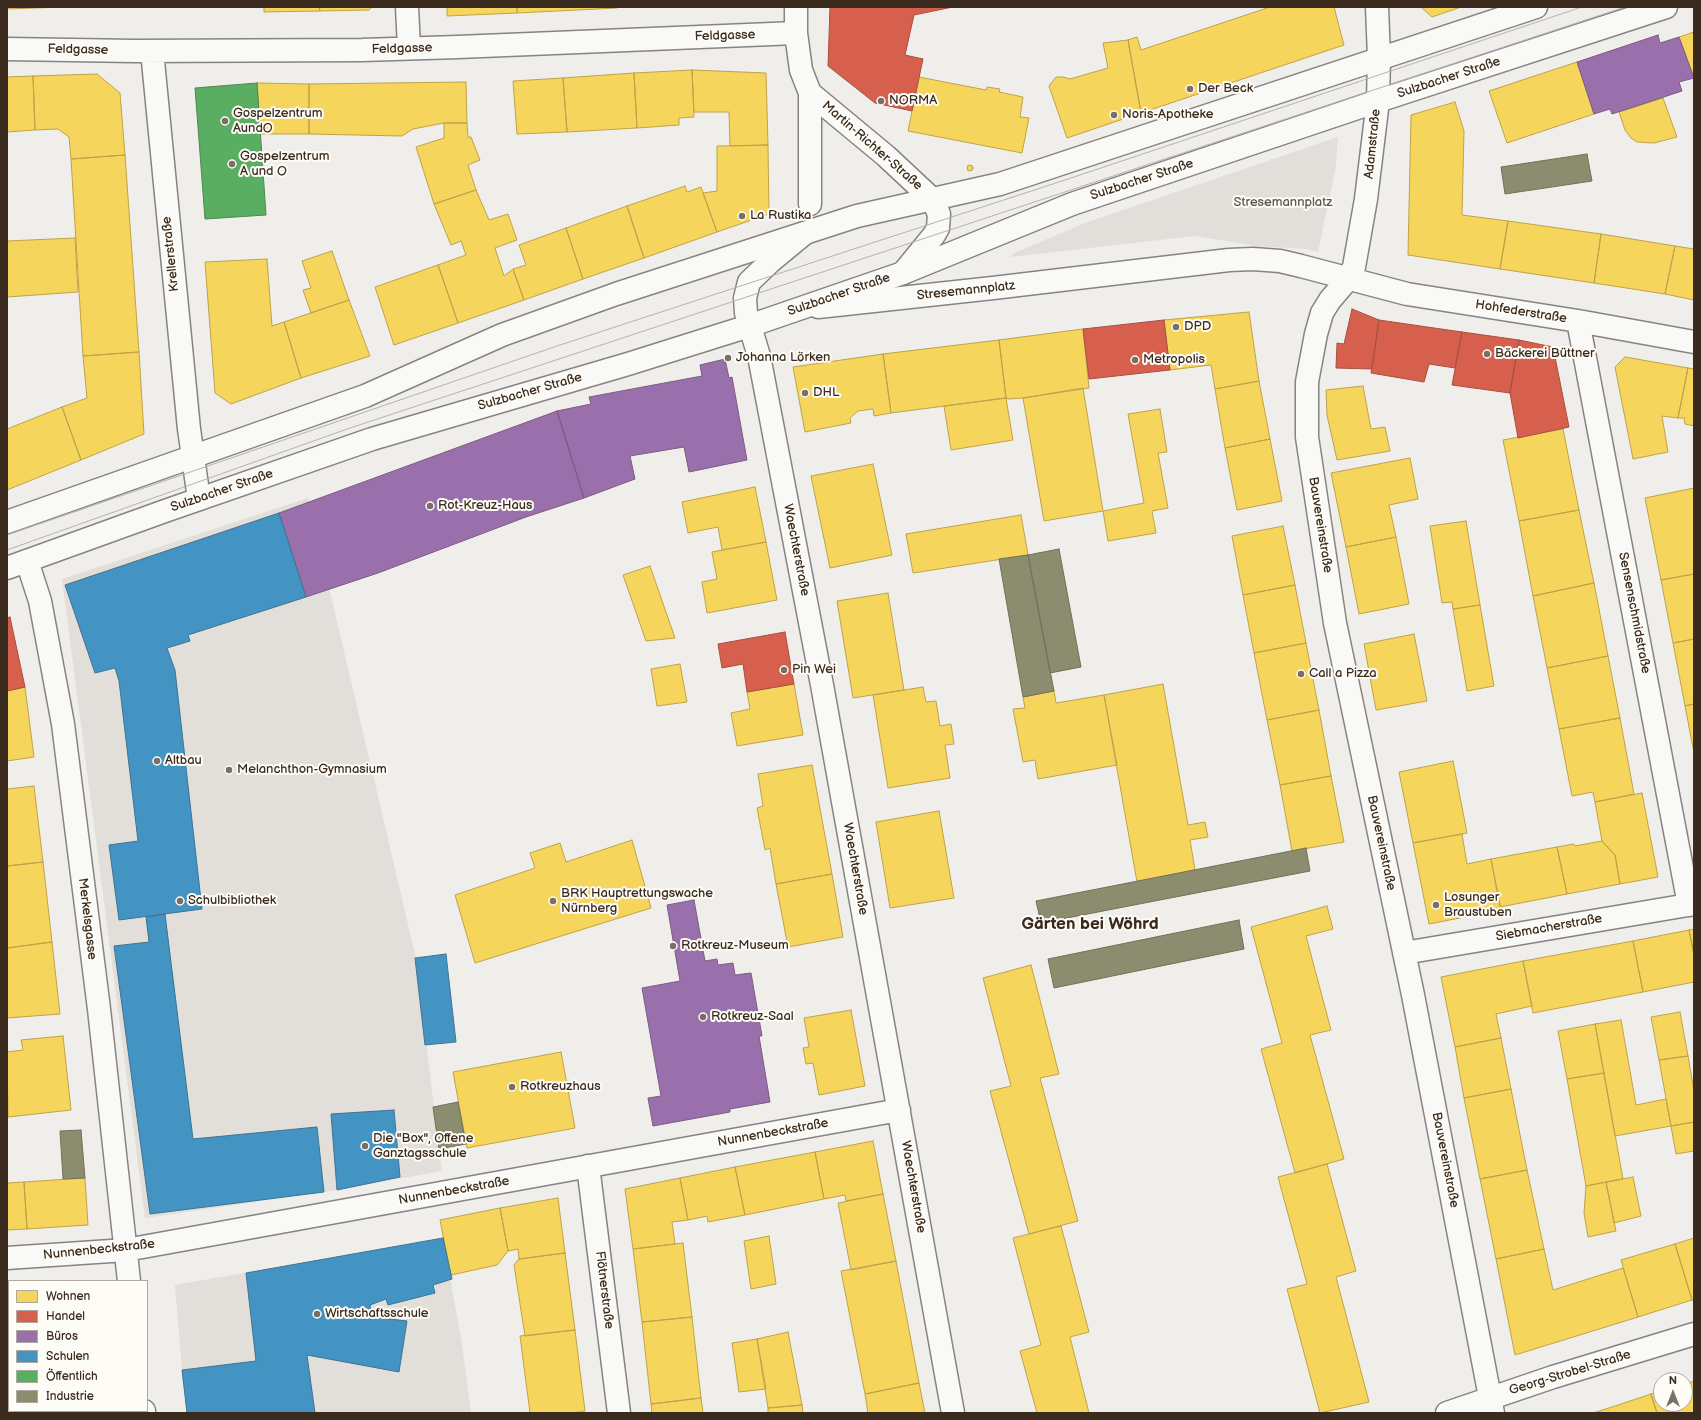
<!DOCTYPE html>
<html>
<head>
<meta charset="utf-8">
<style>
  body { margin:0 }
  #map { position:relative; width:1701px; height:1420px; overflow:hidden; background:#f0eeeb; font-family:"Balsamiq Sans",sans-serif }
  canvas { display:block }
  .frame { position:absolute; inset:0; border:8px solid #3b2a1e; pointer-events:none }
  .legend { position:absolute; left:8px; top:1280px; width:140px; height:132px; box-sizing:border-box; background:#fdfcf7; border:1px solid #afa8a0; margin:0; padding:5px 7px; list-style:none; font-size:12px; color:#3b2a1e }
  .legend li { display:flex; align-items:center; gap:8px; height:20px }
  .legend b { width:20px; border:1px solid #afa8a0 }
  .north { position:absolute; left:1653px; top:1372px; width:40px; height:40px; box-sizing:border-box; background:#fdfcf7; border:1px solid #afa8a0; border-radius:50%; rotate:0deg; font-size:11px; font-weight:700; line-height:16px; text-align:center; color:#3b2a1e }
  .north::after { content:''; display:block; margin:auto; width:14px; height:18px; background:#7a6f66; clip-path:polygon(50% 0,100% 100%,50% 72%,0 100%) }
</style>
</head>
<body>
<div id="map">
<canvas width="1701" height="1420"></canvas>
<div class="frame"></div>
<ul class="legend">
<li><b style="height:11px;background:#f6d55c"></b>Wohnen</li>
<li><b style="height:11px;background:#d6604d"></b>Handel</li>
<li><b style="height:11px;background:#9970ab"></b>Büros</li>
<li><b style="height:11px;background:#4393c3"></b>Schulen</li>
<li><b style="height:11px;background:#5aae61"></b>Öffentlich</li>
<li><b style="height:11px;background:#8c8c6e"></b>Industrie</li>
</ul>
<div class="north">N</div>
</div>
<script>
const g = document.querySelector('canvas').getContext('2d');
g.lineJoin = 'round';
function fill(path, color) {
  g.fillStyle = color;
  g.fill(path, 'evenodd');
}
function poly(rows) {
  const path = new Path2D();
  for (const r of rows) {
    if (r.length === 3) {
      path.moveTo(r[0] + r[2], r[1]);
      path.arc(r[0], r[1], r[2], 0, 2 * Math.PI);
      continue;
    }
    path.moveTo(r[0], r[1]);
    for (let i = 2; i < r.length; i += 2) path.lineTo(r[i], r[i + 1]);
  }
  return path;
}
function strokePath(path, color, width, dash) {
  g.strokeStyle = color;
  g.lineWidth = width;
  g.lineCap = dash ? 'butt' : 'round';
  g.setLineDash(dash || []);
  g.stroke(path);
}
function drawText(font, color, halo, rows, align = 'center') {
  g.font = font + ' "Balsamiq Sans",sans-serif';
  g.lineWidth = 4;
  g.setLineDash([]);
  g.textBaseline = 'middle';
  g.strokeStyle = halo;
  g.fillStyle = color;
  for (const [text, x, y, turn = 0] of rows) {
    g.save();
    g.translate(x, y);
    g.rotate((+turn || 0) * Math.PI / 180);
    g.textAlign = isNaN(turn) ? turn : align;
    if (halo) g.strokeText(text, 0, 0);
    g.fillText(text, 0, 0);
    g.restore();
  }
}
fill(poly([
  [308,498,415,954,442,1171,337,1190,145,1218,62,579],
  [443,1238,462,1344,471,1413,187,1413,182,1370,175,1285]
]), '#e2deda');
fill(poly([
  [1338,137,1336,166,1318,252,1306,249,1256,246,1195,236,1011,257,1014,253,1085,223]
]), '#e2dfda');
const homes = poly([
  [7,7,64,7,7,9,7,7],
  [264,7,319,7,320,11,264,12,264,7],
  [319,7,372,7,369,10,320,11,319,7],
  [447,7,517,7,517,13,447,16,447,7],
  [517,7,617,7,617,8,517,13,517,7],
  [1270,7,1334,7,1344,45,1141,113,1128,40,1137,37,1141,50,1270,7],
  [1421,7,1461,7,1432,17,1421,7],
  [1694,32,1694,78,1679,37,1694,32],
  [1128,40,1141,113,1067,138,1049,86,1056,77,1063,77,1070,79,1108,68,1103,43,1128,40],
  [1577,62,1594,114,1507,143,1489,91,1577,62],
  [692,70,694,117,679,118,679,125,637,128,634,73,692,70],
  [692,70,766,73,768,145,730,146,729,112,694,112,692,70],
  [634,73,637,128,567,132,563,78,634,73],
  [97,74,120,93,125,155,71,159,69,137,58,129,35,130,33,76,97,74],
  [33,76,35,130,7,132,7,77,33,76],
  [919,77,986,90,987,87,1000,89,999,92,1023,97,1020,117,1029,118,1022,153,908,131,919,77],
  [563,78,567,132,517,134,513,81,563,78],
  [466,82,467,123,444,123,413,129,402,136,309,134,309,84,466,82],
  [257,83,309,84,309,134,260,134,257,83],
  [1663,98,1677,137,1654,143,1637,142,1631,138,1625,130,1619,112,1663,98],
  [1455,102,1464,131,1462,215,1508,221,1500,269,1408,255,1411,115,1455,102],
  [444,123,467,123,468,137,471,137,480,160,468,165,476,190,434,204,416,147,444,138,444,123],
  [768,145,769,214,717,232,703,193,717,191,717,146,768,145],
  [125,155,139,352,83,356,71,159,125,155],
  [970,168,3],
  [685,186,687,192,701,187,717,232,644,258,627,206,685,186],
  [476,190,489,220,508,214,517,240,495,248,504,276,513,269,524,300,458,323,438,265,466,255,461,241,451,245,434,204,476,190],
  [627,206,644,258,583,279,566,228,627,206],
  [1508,221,1601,234,1594,283,1500,269,1508,221],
  [566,228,583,279,524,300,513,269,526,265,519,245,566,228],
  [1601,234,1675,246,1665,294,1594,283,1601,234],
  [75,238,78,292,7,297,7,241,75,238],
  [1675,246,1694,249,1694,300,1665,294,1675,246],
  [332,251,349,300,311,313,303,290,311,288,302,261,332,251],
  [267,259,272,326,284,322,301,378,231,404,215,393,205,262,267,259],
  [438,265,458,323,394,345,375,287,438,265],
  [349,300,370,356,301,378,284,322,349,300],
  [1249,312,1259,381,1215,389,1211,365,1170,370,1164,320,1249,312],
  [1083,329,1089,388,1023,398,1009,399,1006,398,999,340,1083,329],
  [999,340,1006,398,891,413,883,354,999,340],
  [139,352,144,434,81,460,62,407,87,398,83,356,139,352],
  [883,354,891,413,874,416,873,409,858,411,850,418,851,423,805,432,793,367,883,354],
  [1625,357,1688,368,1678,418,1662,416,1668,452,1633,459,1615,367,1625,357],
  [1688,368,1694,369,1694,426,1685,424,1684,418,1678,418,1688,368],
  [1259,381,1270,439,1225,448,1215,389,1259,381],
  [1363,386,1371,429,1385,427,1390,451,1337,460,1327,415,1326,390,1363,386],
  [1083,388,1103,511,1044,521,1023,398,1083,388],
  [1006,398,1013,440,951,450,944,406,1006,398],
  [62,407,81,460,7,490,7,429,62,407],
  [1160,409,1167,452,1158,453,1168,508,1152,511,1156,533,1108,541,1103,511,1144,503,1128,414,1160,409],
  [1563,429,1579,510,1519,521,1503,440,1563,429],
  [1270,439,1282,501,1237,510,1225,448,1270,439],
  [1410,458,1418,499,1389,505,1396,537,1346,547,1331,473,1410,458],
  [873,464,892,555,830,568,811,476,873,464],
  [755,487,766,542,722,550,718,527,688,533,682,502,755,487],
  [1694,488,1694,574,1661,580,1645,498,1694,488],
  [1579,510,1594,583,1533,596,1519,521,1579,510],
  [1021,515,1028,555,913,573,906,534,1021,515],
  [1466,521,1480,605,1453,609,1452,602,1442,603,1430,526,1466,521],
  [1283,526,1295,585,1243,595,1232,536,1283,526],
  [1396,537,1409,604,1359,614,1346,547,1396,537],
  [766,542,777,600,707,613,702,582,717,579,712,552,766,542],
  [650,566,675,638,646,641,623,575,650,566],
  [1694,574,1694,639,1673,643,1661,580,1694,574],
  [1594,583,1608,656,1547,668,1533,596,1594,583],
  [1295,585,1306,643,1254,653,1243,595,1295,585],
  [888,593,904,690,853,698,837,601,888,593],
  [1480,605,1494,686,1467,691,1453,609,1480,605],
  [1414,634,1427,701,1376,710,1364,644,1414,634],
  [1694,639,1694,704,1685,706,1673,643,1694,639],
  [1306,643,1319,710,1267,720,1254,653,1306,643],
  [1608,656,1620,718,1559,729,1547,668,1608,656],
  [680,664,687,702,657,706,651,669,680,664],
  [794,684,803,735,737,746,731,713,750,709,747,692,794,684],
  [1163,684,1188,825,1205,822,1208,837,1190,840,1195,870,1137,882,1104,695,1163,684],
  [25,687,34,757,7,761,7,691,25,687],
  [923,687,926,702,936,701,940,726,951,724,954,744,945,745,950,778,888,788,873,695,923,687],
  [1054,691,1056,703,1104,695,1117,765,1038,779,1035,760,1023,762,1013,709,1025,708,1023,697,1054,691],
  [1694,704,1694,753,1685,706,1694,704],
  [1319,710,1331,776,1280,785,1267,720,1319,710],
  [1620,718,1634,794,1595,802,1593,792,1572,796,1559,729,1620,718],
  [1453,761,1467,833,1413,843,1399,772,1453,761],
  [812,765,832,874,776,884,770,848,765,850,757,808,763,806,758,774,812,765],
  [1331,776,1344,842,1292,851,1280,785,1331,776],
  [34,786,43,862,7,866,7,789,34,786],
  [1642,793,1658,877,1620,884,1615,855,1602,841,1595,802,1642,793],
  [939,811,954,898,890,908,876,822,939,811],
  [1462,834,1467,864,1491,859,1501,910,1429,924,1413,843,1462,834],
  [632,840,651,908,475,963,455,895,535,868,530,853,560,843,566,862,632,840],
  [1602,841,1615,855,1620,884,1567,894,1557,847,1574,844,1575,846,1602,841],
  [1557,847,1567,894,1500,907,1491,859,1557,847],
  [43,862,52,942,7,948,7,866,43,862],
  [832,874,843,937,788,947,776,884,832,874],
  [1327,906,1333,929,1306,936,1331,1030,1310,1035,1344,1159,1295,1173,1261,1049,1282,1043,1251,927,1327,906],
  [1694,929,1694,955,1689,930,1694,929],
  [1689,930,1694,955,1694,982,1643,992,1633,941,1689,930],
  [1633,941,1643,992,1533,1013,1523,961,1633,941],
  [52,942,60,1014,7,1018,7,948,52,942],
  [1523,961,1532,1006,1496,1014,1501,1038,1455,1047,1441,977,1523,961],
  [1031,965,1059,1074,1040,1078,1078,1221,1029,1234,990,1091,1011,1086,983,978,1031,965],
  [851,1010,865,1086,819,1095,813,1063,806,1064,803,1048,809,1047,804,1018,851,1010],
  [1680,1012,1688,1056,1659,1060,1651,1017,1680,1012],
  [1621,1020,1636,1105,1666,1099,1671,1126,1615,1136,1595,1024,1621,1020],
  [1595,1024,1604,1073,1567,1079,1558,1031,1595,1024],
  [63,1036,71,1110,8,1117,7,1052,23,1050,21,1040,63,1036],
  [1501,1038,1511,1089,1464,1098,1455,1047,1501,1038],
  [561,1052,575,1128,467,1148,453,1072,561,1052],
  [1688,1056,1694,1091,1694,1122,1671,1126,1659,1060,1688,1056],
  [1604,1073,1623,1179,1586,1186,1567,1079,1604,1073],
  [1511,1089,1527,1170,1480,1179,1464,1098,1511,1089],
  [1694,1122,1694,1151,1676,1154,1671,1126,1694,1122],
  [873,1141,883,1194,846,1201,845,1195,824,1199,815,1152,873,1141],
  [815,1152,824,1199,745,1215,735,1167,815,1152],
  [1327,1164,1356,1271,1336,1277,1369,1402,1320,1413,1287,1289,1307,1284,1278,1177,1327,1164],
  [735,1167,745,1215,708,1222,707,1216,688,1220,680,1178,735,1167],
  [1527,1170,1544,1249,1496,1259,1480,1179,1527,1170],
  [1633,1177,1641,1216,1614,1223,1606,1182,1633,1177],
  [85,1178,88,1225,27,1229,24,1182,85,1178],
  [680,1178,688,1220,672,1222,675,1244,633,1249,625,1189,680,1178],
  [24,1182,27,1229,7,1230,7,1183,24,1182],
  [1606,1182,1616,1231,1588,1237,1584,1213,1586,1186,1606,1182],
  [883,1194,896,1261,851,1270,838,1203,883,1194],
  [558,1198,565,1253,519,1259,518,1249,508,1251,500,1208,558,1198],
  [500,1208,508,1251,497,1265,451,1275,440,1220,500,1208],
  [1061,1226,1089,1332,1070,1337,1089,1413,1037,1413,1020,1351,1041,1345,1013,1238,1061,1226],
  [769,1236,776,1284,751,1289,744,1241,769,1236],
  [1694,1238,1694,1300,1692,1300,1675,1244,1694,1238],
  [683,1243,692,1317,642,1322,633,1249,683,1243],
  [1675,1244,1692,1300,1638,1317,1621,1260,1675,1244],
  [1544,1249,1553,1290,1623,1268,1638,1317,1515,1355,1496,1259,1544,1249],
  [565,1253,575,1330,525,1336,514,1265,519,1259,565,1253],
  [896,1261,919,1383,865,1394,841,1271,896,1261],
  [7,1295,9,1295,9,1341,7,1342,7,1295],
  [692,1317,701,1398,651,1404,642,1322,692,1317],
  [575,1330,585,1411,573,1413,530,1413,520,1336,575,1330],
  [788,1332,802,1405,768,1408,757,1339,788,1332],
  [757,1339,766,1389,739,1392,732,1343,757,1339],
  [1694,1381,1694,1413,1657,1413,1651,1394,1661,1391,1661,1404,1685,1404,1685,1384,1694,1381],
  [919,1383,925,1413,868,1413,865,1394,919,1383],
  [1651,1394,1657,1413,1593,1413,1618,1405,1651,1394],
  [701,1398,703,1413,652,1413,651,1404,701,1398],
  [802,1405,803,1413,768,1413,768,1408,802,1405],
  [59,1411,110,1411,110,1413,59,1413,59,1411]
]);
fill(homes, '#f6d55c');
strokePath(homes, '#bea249', 1);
const shops = poly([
  [830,7,953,7,914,15,905,55,923,59,912,111,875,103,828,66,830,7],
  [1352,309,1379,320,1372,369,1336,368,1337,343,1344,344,1352,309],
  [1164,320,1170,370,1089,379,1083,329,1164,320],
  [1379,320,1462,332,1455,368,1429,364,1424,382,1371,373,1379,320],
  [1462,332,1519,340,1510,393,1452,385,1462,332],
  [1519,340,1553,347,1569,427,1518,438,1510,393,1519,340],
  [10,617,25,687,7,691,7,618,10,617],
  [785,632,794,684,747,692,743,664,722,668,718,644,785,632]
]);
fill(shops, '#d6604d');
strokePath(shops, '#a8503f', 1);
const offices = poly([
  [1658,35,1660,43,1679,37,1694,78,1679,82,1682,91,1612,114,1610,109,1594,114,1577,62,1658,35],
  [725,359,729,378,732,377,747,460,689,472,684,447,630,456,635,479,584,498,557,411,591,404,589,397,702,376,700,365,725,359],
  [557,411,584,498,526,517,378,573,306,597,279,513,557,411],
  [694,900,705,961,717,959,718,965,733,963,735,975,751,973,762,1036,759,1036,770,1102,730,1109,730,1112,653,1126,648,1098,661,1096,642,988,680,981,667,905,694,900]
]);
fill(offices, '#9970ab');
strokePath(offices, '#7d5b81', 1);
const schools = poly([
  [279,513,306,597,188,635,190,641,167,648,175,670,202,909,119,920,109,845,138,841,119,681,115,668,95,673,65,585,279,513],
  [165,914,193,1139,317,1127,324,1192,150,1214,114,946,149,942,146,917,165,914],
  [446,954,456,1042,425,1045,415,958,446,954],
  [394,1110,400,1177,337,1190,331,1114,394,1110],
  [443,1238,452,1279,433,1285,435,1293,388,1305,386,1299,370,1305,372,1317,407,1321,399,1372,307,1355,315,1413,187,1413,182,1370,256,1361,246,1273,443,1238]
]);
fill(schools, '#4393c3');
strokePath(schools, '#417492', 1);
const public = poly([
  [257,83,266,215,205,219,195,88,257,83]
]);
fill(public, '#5aae61');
strokePath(public, '#51864d', 1);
const industry = poly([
  [1587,154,1592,181,1505,194,1501,167,1587,154],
  [1059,549,1081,667,1050,673,1028,555,1059,549],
  [1028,555,1054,691,1023,697,999,559,1028,555],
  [1306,848,1310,871,1041,923,1036,901,1306,848],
  [1239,920,1244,949,1054,988,1048,959,1239,920],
  [458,1102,466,1144,439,1149,433,1107,458,1102],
  [81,1130,85,1178,63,1179,60,1131,81,1130]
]);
fill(industry, '#8c8c6e');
strokePath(industry, '#746f56', 1);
const minor = poly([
  [407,7,409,48],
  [796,7,796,33,801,70,810,93,886,156,932,199,939,214,938,228,934,235,903,273],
  [1377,7,1379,58,1378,101,1366,199,1354,267,1348,279,1330,300,1322,313,1316,334,1307,382,1307,437,1335,623,1413,995,1493,1413],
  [7,49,135,51,362,50,458,47,796,33],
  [152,51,189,429,199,499],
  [810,204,810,93],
  [805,233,771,261,749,282,745,298,746,313,759,356,822,685,953,1413],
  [818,307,993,288,1229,260,1253,259,1280,261,1301,266,1407,294,1578,321,1694,342],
  [1578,321,1689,905],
  [27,561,40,601,63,724,99,1009,129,1281],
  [1404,953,1694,904],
  [588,1166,619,1413],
  [7,1258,126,1250,899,1110],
  [144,1411,144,1413],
  [1447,1413,1553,1377,1694,1334]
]);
const major = poly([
  [7,522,365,396,502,335,616,294,857,216,1000,184,1536,7],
  [7,568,165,511,372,439,628,364,749,326,903,273,1072,204,1378,101,1666,7]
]);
strokePath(minor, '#88837f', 25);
strokePath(major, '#88837f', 25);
strokePath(minor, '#f9f9f7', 22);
strokePath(major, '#f9f9f7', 22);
strokePath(poly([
  [7,535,557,346,1068,179,1582,7],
  [7,550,350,428,1625,7]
]), '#b4b2b0', 1);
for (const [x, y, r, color] of [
  [1190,89,4,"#7a6f66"],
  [881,101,4,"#7a6f66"],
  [1114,115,4,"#7a6f66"],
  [225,121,4,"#7a6f66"],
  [232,164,4,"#7a6f66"],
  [742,216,4,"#7a6f66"],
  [1176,327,4,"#7a6f66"],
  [1487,354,4,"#7a6f66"],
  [728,358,4,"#7a6f66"],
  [1135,360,4,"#7a6f66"],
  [805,393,4,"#7a6f66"],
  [430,506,4,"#7a6f66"],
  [784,670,4,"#7a6f66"],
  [1301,674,4,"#7a6f66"],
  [157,761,4,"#7a6f66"],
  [229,770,4,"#7a6f66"],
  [180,901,4,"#7a6f66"],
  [553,901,4,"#7a6f66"],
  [1436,905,4,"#7a6f66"],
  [673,946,4,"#7a6f66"],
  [703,1017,4,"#7a6f66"],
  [512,1087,4,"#7a6f66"],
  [365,1146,4,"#7a6f66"],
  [317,1314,4,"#7a6f66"]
]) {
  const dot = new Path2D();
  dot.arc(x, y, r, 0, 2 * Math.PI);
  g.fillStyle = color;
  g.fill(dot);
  strokePath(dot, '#fdfcf7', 1.5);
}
drawText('13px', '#3b2a1e', '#fdfcf7', [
  ["Feldgasse",725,36,-2],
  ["Feldgasse",402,49,-2],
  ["Feldgasse",78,50,1],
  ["Sulzbacher Straße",1449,78,-18],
  ["Adamstraße",1373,144,-84],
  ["Martin-Richter-Straße",872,146,41],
  ["Sulzbacher Straße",1142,180,-18],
  ["Krellerstraße",171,254,-96],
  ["Stresemannplatz",966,291,-6],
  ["Sulzbacher Straße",839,295,-19],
  ["Hohfederstraße",1521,312,9],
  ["Sulzbacher Straße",530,392,-16],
  ["Sulzbacher Straße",222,491,-19],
  ["Bauvereinstraße",1320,525,81],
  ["Waechterstraße",796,550,79],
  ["Sensenschmidstraße",1634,613,79],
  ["Bauvereinstraße",1381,843,78],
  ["Waechterstraße",855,869,80],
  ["Merkelsgasse",87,919,83],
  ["Siebmacherstraße",1549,928,-10],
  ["Nunnenbeckstraße",773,1133,-10],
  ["Bauvereinstraße",1445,1160,79],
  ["Waechterstraße",913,1187,80],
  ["Nunnenbeckstraße",454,1191,-10],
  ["Nunnenbeckstraße",99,1250,-6],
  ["Flötnerstraße",604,1290,83],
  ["Georg-Strobel-Straße",1570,1373,-17]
]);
drawText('13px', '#3b2a1e', '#fdfcf7', [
  ["Der Beck",1198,89],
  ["NORMA",889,101],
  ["Gospelzentrum",233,114],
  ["AundO",233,129],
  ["Noris-Apotheke",1122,115],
  ["Gospelzentrum",240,157],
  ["A und O",240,172],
  ["La Rustika",750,216],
  ["DPD",1184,327],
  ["Bäckerei Büttner",1495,354],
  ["Johanna Lörken",736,358],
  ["Metropolis",1143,360],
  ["DHL",813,393],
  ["Rot-Kreuz-Haus",438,506],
  ["Pin Wei",792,670],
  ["Call a Pizza",1309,674],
  ["Altbau",165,761],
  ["Melanchthon-Gymnasium",237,770],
  ["BRK Hauptrettungswache",561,894],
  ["Nürnberg",561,909],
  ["Losunger",1444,898],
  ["Braustuben",1444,913],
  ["Schulbibliothek",188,901],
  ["Rotkreuz-Museum",681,946],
  ["Rotkreuz-Saal",711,1017],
  ["Rotkreuzhaus",520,1087],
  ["Die \"Box\", Offene",373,1139],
  ["Ganztagsschule",373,1154],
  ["Wirtschaftsschule",325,1314]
], 'left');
drawText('13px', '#62544a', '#fdfcf7', [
  ["Stresemannplatz",1283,203]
]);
drawText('bold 17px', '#3b2a1e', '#fdfcf7', [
  ["Gärten bei Wöhrd",1090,925]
]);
</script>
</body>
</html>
